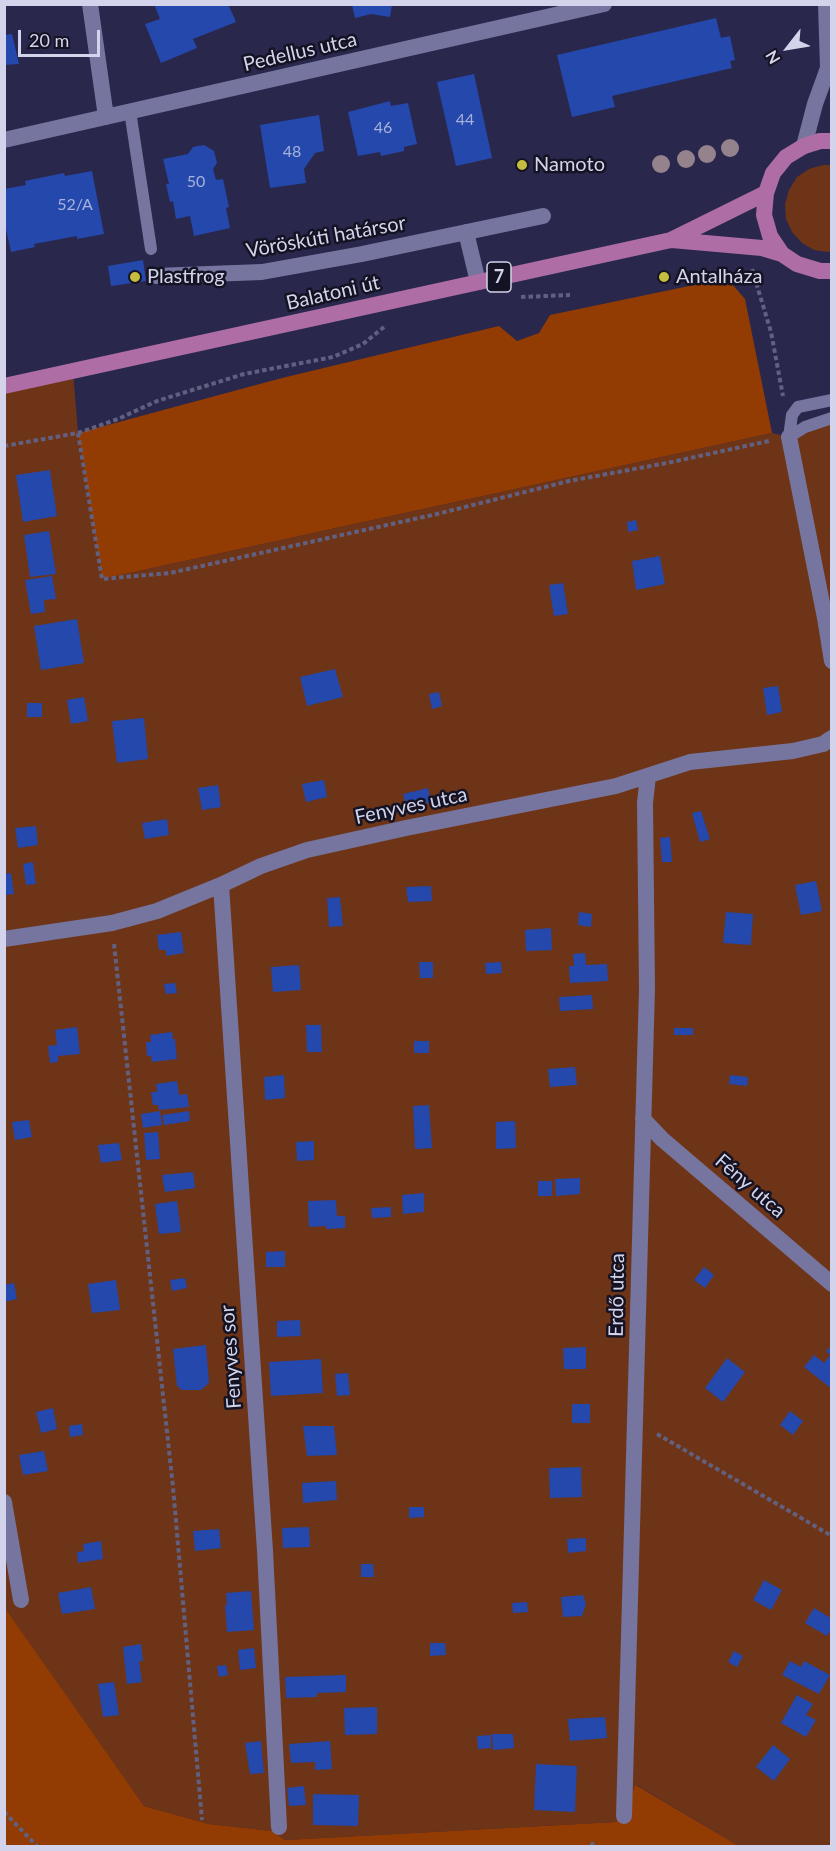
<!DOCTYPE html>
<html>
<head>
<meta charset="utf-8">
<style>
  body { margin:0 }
  #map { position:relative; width:836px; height:1851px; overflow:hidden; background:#2a274c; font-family:Lato,sans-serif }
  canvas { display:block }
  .frame { position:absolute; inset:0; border:6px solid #d3d4eb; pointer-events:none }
  .north { position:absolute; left:758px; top:18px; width:60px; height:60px; -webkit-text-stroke:4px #141323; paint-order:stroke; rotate:239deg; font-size:16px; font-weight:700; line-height:24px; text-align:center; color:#d3d4eb }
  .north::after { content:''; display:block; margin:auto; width:21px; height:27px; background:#d3d4eb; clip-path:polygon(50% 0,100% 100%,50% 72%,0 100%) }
  .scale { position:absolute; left:18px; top:30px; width:82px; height:27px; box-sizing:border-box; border:3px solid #d3d4eb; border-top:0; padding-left:8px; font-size:18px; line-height:21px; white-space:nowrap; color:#d3d4eb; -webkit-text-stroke:4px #141323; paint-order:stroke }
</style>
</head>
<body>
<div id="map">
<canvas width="836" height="1851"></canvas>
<div class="frame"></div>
<div class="north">N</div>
<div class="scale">20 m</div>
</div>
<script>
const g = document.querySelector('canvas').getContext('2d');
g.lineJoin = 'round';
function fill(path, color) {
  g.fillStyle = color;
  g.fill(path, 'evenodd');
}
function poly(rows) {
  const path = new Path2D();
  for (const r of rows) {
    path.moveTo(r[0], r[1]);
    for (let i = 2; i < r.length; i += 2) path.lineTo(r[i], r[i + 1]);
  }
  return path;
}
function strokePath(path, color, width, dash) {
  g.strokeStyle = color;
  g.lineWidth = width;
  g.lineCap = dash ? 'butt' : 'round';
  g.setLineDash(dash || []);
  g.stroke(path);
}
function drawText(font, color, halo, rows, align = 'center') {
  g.font = font + ' Lato,sans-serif';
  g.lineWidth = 5;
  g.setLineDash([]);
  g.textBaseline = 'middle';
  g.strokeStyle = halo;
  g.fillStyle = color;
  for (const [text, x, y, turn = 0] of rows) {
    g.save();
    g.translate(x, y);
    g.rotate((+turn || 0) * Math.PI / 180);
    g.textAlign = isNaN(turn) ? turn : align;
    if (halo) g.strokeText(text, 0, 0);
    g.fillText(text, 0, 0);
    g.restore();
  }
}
fill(poly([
  [823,165,831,165,832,251,828,252,814,250,802,243,792,232,786,219,785,204,789,190,797,177,809,169],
  [73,371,78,433,102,579,772,433,789,437,831,418,831,1846,739,1846,637,1785,616,1822,285,1840,272,1831,209,1824,144,1806,7,1613,5,1607,5,386]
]), '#6e3417');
fill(poly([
  [713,281,732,284,745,299,772,433,102,579,78,433,282,378,499,326,517,341,539,333,550,315],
  [4,1607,144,1806,209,1824,272,1831,285,1840,616,1822,636,1785,739,1846,5,1846]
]), '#923b03');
fill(poly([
  [154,4,228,4,236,22,193,39,197,48,161,63,145,24,160,19],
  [352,5,392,5,390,17,371,14,355,18],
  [716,18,721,38,730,36,735,60,730,61,732,68,612,96,615,107,572,117,557,55],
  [12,34,19,64,4,65,4,35],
  [474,74,492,158,456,166,437,82],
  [390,101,391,106,408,103,417,144,404,147,404,151,381,156,380,152,358,156,348,112],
  [319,115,324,151,315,153,304,169,306,183,270,188,260,125],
  [204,145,214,151,217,163,213,169,216,180,223,179,229,207,226,208,230,228,194,236,190,216,176,219,173,201,170,202,166,184,169,184,163,159,188,154,193,147],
  [92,171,104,234,77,239,77,236,34,244,35,247,11,252,4,220,4,189,26,185,25,181,64,173,65,176],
  [143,260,146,281,111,286,108,266],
  [50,470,57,516,23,522,16,475],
  [636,520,638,530,628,532,627,522],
  [49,531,56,574,30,577,24,535],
  [660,556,665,584,636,590,632,561],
  [52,576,56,599,44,600,45,612,31,614,25,580],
  [563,583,568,614,554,616,549,585],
  [77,619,84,663,41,670,34,626],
  [335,669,343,697,307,706,300,677],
  [778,686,782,712,767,715,763,688],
  [439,692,442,706,432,709,429,694],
  [84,697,88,721,71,724,67,700],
  [27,703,42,703,42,717,27,717],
  [144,718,148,759,117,763,112,721],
  [324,780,327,797,306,802,302,784],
  [218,785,221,807,202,810,198,788],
  [428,788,431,802,407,808,403,794],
  [701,811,710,839,700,842,692,813],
  [167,819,169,835,145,839,142,823],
  [36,826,38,845,18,848,15,828],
  [670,837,672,862,662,862,660,838],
  [33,862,36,884,26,885,23,864],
  [11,873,14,894,4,895,4,874],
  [816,881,822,911,801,915,795,885],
  [431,886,432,901,408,902,406,887],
  [340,897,343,926,329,927,327,898],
  [579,912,592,914,591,927,578,925],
  [726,912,753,914,751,945,723,943],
  [551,928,552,950,526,951,525,930],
  [181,932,184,953,166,956,166,950,159,950,157,935],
  [585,953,586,965,607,964,608,981,570,983,569,966,574,966,573,954],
  [419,962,433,962,433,978,420,978],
  [501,962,502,973,486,974,485,963],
  [299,965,301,990,273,992,271,967],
  [175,983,177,993,166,994,164,984],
  [592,995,593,1009,560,1011,559,997],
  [306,1025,321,1025,322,1052,307,1052],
  [77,1027,80,1054,58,1056,58,1062,50,1063,48,1046,57,1045,55,1030],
  [674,1028,693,1028,693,1035,674,1035],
  [172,1032,173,1039,175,1039,177,1059,152,1062,151,1056,147,1056,146,1042,151,1042,150,1035],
  [414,1041,429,1041,429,1053,414,1053],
  [575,1067,577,1085,550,1087,548,1069],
  [284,1075,285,1098,265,1100,264,1077],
  [730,1075,748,1077,747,1086,729,1084],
  [177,1081,179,1095,187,1094,189,1107,159,1110,158,1105,153,1105,151,1092,157,1092,156,1084],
  [429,1105,432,1148,415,1149,413,1106],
  [160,1111,162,1125,143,1128,141,1114],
  [189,1111,190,1121,164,1125,162,1115],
  [29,1120,32,1137,15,1140,12,1122],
  [515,1121,516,1148,496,1149,496,1122],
  [158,1132,160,1159,146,1160,144,1133],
  [314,1141,314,1160,297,1161,296,1142],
  [119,1143,122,1160,101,1163,98,1145],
  [193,1172,195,1188,165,1192,162,1175],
  [580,1178,580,1194,556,1196,555,1179],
  [538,1181,552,1181,552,1196,538,1196],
  [424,1193,424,1212,403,1214,402,1195],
  [336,1200,337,1216,345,1216,345,1228,326,1229,326,1226,309,1227,308,1201],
  [177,1201,181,1232,159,1234,155,1204],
  [391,1207,391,1217,372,1218,371,1208],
  [285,1251,285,1267,266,1267,266,1252],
  [704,1267,714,1275,705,1288,694,1280],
  [185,1278,187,1288,172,1291,170,1280],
  [116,1280,120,1310,92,1313,88,1284],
  [14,1283,17,1299,4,1302,4,1285],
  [300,1320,301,1336,277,1337,277,1321],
  [206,1345,209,1383,201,1390,182,1390,177,1386,173,1349],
  [832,1345,832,1389,804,1367,814,1355,824,1363,830,1355,826,1351],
  [586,1347,586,1369,564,1369,563,1348],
  [727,1358,745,1372,723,1402,705,1388],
  [321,1359,323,1393,271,1396,269,1362],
  [348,1373,350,1395,337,1396,335,1374],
  [572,1404,590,1404,590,1423,572,1423],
  [53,1408,57,1429,41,1433,36,1412],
  [790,1411,803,1421,793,1435,780,1425],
  [82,1424,83,1435,70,1437,69,1426],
  [303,1426,334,1426,337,1455,307,1456],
  [44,1451,48,1471,23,1475,19,1455],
  [581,1467,582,1497,550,1498,549,1468],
  [336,1481,337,1500,303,1503,302,1483],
  [409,1507,424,1507,424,1517,409,1518],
  [309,1527,310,1547,283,1548,282,1528],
  [219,1529,221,1548,195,1551,193,1531],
  [586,1538,586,1551,568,1553,567,1539],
  [101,1541,103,1559,78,1563,77,1552,84,1551,83,1544],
  [361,1564,373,1564,374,1577,361,1577],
  [764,1580,782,1590,771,1610,753,1600],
  [91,1587,95,1609,62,1614,58,1593],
  [251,1591,254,1630,227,1632,225,1605,227,1605,226,1593],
  [583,1595,586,1604,582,1616,563,1617,561,1597],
  [527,1602,528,1612,513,1613,512,1603],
  [814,1608,832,1619,832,1628,827,1636,805,1623],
  [430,1643,445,1643,446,1655,430,1656],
  [141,1644,143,1661,139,1661,142,1682,127,1684,123,1647],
  [254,1648,256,1668,240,1670,238,1650],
  [734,1651,743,1656,737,1667,728,1662],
  [790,1661,801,1667,804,1661,830,1675,819,1694,782,1675],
  [226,1665,228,1675,219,1677,217,1666],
  [346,1675,346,1692,317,1693,317,1697,286,1698,285,1677],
  [114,1682,119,1715,103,1717,98,1684],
  [797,1695,813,1704,806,1715,816,1720,806,1737,781,1723],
  [377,1707,377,1734,345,1735,344,1708],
  [605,1717,607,1738,570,1741,568,1719],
  [492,1734,513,1734,514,1748,493,1750],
  [491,1735,491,1748,478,1749,477,1736],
  [261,1741,264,1773,250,1774,245,1743],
  [330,1741,332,1769,315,1770,315,1762,291,1763,289,1744],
  [773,1745,790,1759,774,1781,756,1767],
  [536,1764,577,1766,575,1812,534,1810],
  [304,1786,306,1805,289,1806,287,1788],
  [313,1794,359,1795,358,1826,313,1825]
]), '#2448ab');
strokePath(poly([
  [752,269,771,332,783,396],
  [521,297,570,295],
  [78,433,102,579,170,573,437,514,569,481,667,463,769,441],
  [4,446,78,433,118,419,157,401,244,374,333,357,363,344,384,327],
  [114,944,173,1487,202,1820],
  [657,1434,832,1536],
  [4,1812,37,1846],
  [591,1846,595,1840]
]), '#616080', 4, [4.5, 3]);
strokePath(poly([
  [130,111,151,249],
  [789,437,792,415,798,407,832,400],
  [789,437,805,427,832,418]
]), '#75759f', 12);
strokePath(poly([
  [90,4,106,117],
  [826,4,828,68,831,78],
  [4,140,604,4],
  [804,146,815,104,828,68],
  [466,232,478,282],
  [156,276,262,272,362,254,543,216],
  [789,437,825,618,832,661],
  [221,885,265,1551,279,1827],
  [4,939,112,923,157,911,221,885,261,866,307,850,406,828,616,786,690,762,793,751,823,744,832,738],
  [643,1119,662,1139,832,1284],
  [4,1502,21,1600],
  [624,1816,647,988,645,803,648,776]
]), '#75759f', 16);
strokePath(poly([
  [672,240,762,248,782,254,797,264,820,271,832,271],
  [782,254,770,236,764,215,766,193,773,173,786,157,804,146,820,141,832,141],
  [4,386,671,240,766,193]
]), '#ae6da5', 16);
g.fillStyle = '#94828c';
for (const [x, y] of [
  [730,148],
  [707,154],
  [686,159],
  [661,164]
]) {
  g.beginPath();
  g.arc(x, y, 9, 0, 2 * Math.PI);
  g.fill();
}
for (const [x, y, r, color] of [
  [522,165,6,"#c6bc3d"],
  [135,277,6,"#c6bc3d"],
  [664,277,6,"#c6bc3d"]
]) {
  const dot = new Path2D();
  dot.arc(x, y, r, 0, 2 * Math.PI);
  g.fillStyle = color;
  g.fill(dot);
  strokePath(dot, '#141323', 2);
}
drawText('16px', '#a7b1db', null, [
  ["44",465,120],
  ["46",383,128],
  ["48",292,152],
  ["50",196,182],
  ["52/A",75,205]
]);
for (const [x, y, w] of [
  [499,277,24]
]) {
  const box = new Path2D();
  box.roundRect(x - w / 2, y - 15, w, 30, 4.5);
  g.fillStyle = '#141323';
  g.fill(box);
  strokePath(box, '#d3d4eb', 1.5);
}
drawText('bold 18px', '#d3d4eb', null, [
  ["7",499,277]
]);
drawText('20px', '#d3d4eb', '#141323', [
  ["Pedellus utca",300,52,-13],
  ["Vöröskúti határsor",326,237,-10],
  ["Balatoni út",333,293,-13],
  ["Fenyves utca",411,806,-12],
  ["Fény utca",750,1186,41],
  ["Erdő utca",617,1295,-89],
  ["Fenyves sor",231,1357,-94]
]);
drawText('20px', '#d3d4eb', '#141323', [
  ["Namoto",534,165],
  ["Plastfrog",147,277],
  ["Antalháza",676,277]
], 'left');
</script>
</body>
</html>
